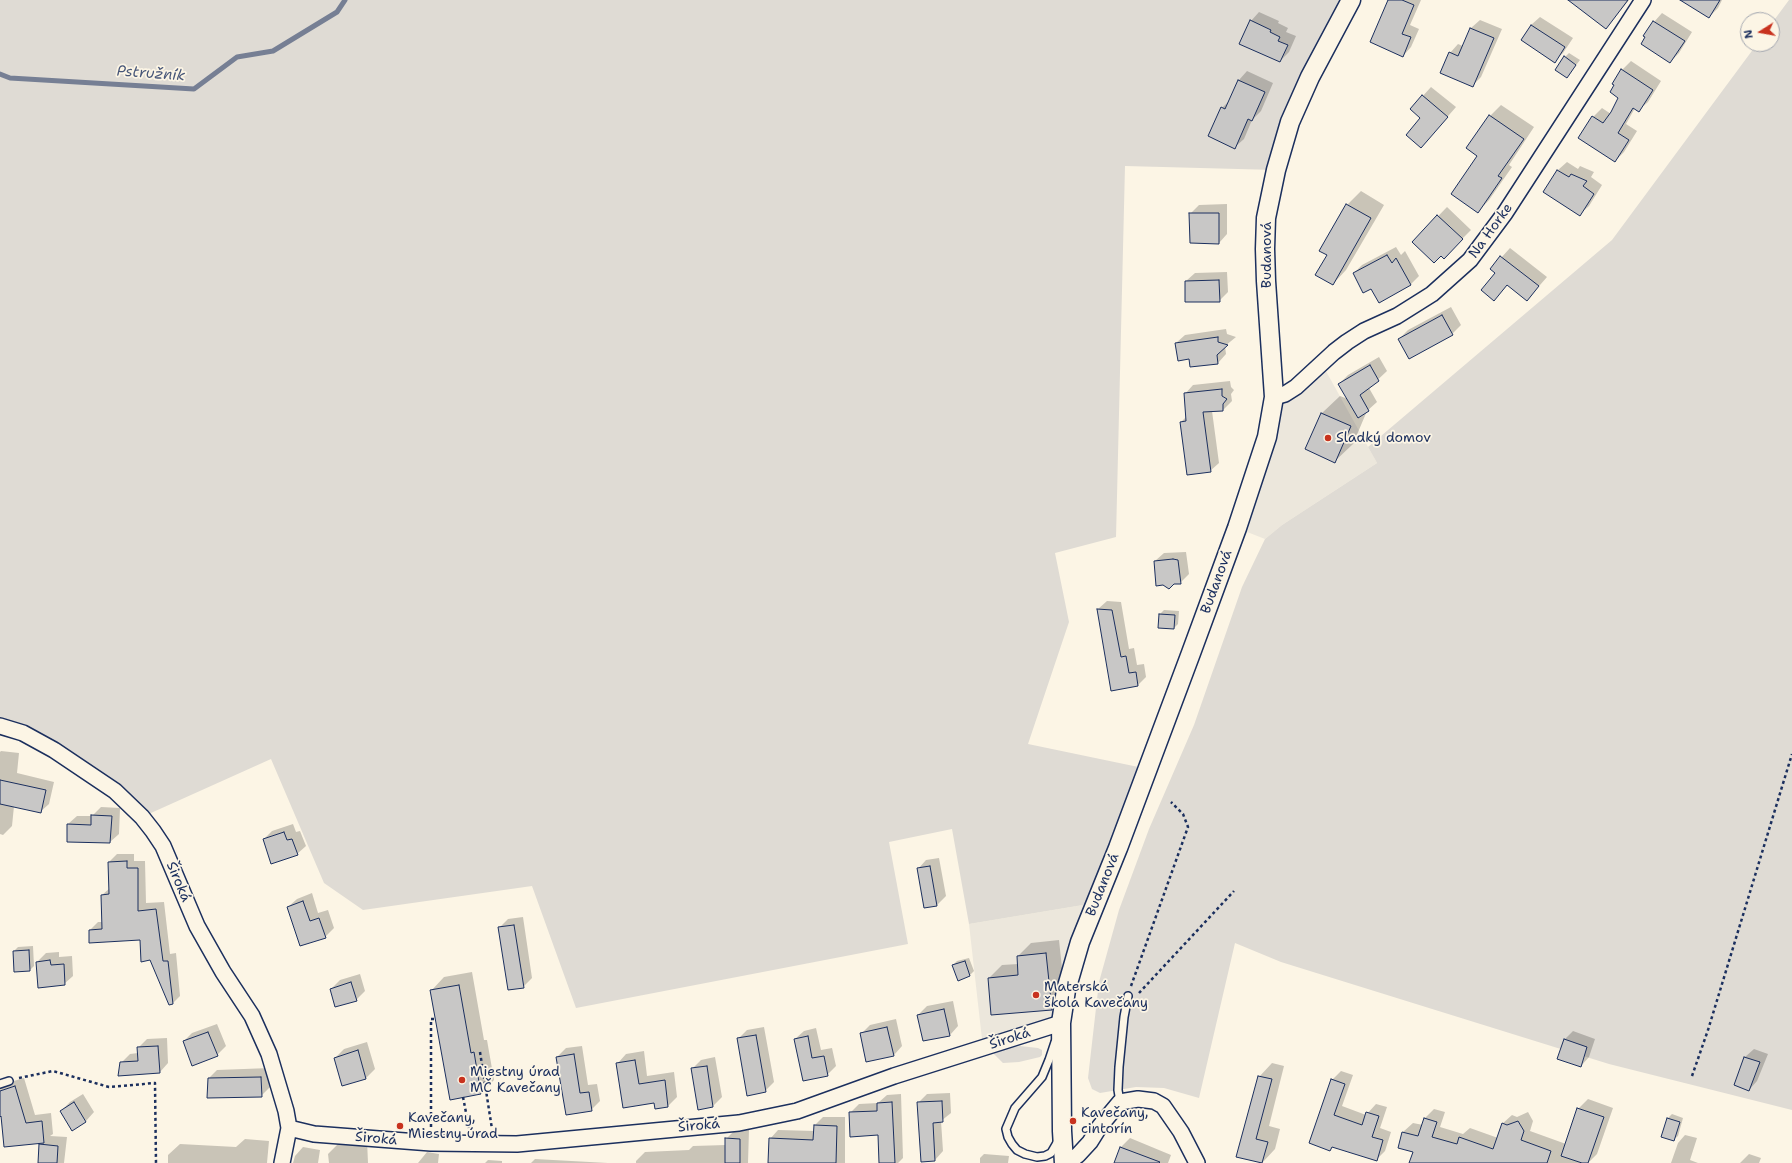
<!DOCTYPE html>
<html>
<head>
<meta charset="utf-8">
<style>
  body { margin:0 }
  #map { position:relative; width:1792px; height:1163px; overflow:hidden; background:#fcf5e5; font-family:"Shantell Sans",sans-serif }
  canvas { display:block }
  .north { position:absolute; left:1740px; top:12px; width:40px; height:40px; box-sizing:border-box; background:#fcf5e5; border:1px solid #a2a6af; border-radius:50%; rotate:259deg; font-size:11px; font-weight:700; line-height:16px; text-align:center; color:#1b2f5e }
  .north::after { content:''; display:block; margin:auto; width:14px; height:18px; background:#c8321e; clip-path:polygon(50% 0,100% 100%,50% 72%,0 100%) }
</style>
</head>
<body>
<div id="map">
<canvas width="1792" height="1163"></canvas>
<div class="north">N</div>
</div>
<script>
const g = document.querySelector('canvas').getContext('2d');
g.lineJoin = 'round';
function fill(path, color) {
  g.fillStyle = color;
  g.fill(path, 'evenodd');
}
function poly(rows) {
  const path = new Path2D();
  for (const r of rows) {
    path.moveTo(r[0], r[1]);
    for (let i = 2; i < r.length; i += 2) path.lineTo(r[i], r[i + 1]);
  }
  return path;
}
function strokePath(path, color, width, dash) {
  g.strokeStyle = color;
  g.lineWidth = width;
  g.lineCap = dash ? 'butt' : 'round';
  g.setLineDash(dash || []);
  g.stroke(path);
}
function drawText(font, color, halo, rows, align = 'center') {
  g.font = font + ' "Shantell Sans",sans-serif';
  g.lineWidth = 3.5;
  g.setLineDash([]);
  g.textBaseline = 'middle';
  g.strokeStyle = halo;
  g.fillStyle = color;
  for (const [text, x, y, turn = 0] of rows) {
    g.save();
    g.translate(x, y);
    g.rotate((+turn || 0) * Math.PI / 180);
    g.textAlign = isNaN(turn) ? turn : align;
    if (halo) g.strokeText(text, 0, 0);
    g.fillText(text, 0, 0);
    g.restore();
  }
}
fill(poly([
  [1322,364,1377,463,1282,525,1265,539,1237,528,1274,397],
  [1095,903,1061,1023,983,1048,969,924]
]), '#ece7dc');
fill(poly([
  [0,0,1351,0,1276,170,1125,166,1116,537,1055,553,1069,622,1028,744,1148,769,1095,903,969,924,952,829,889,842,908,944,576,1008,532,886,363,910,324,883,271,759,142,817,115,791,0,726],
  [1789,0,1792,0,1792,1110,1609,1064,1281,962,1235,943,1199,1098,1164,1088,1136,1087,1100,1093,1092,1089,1088,1078,1099,982,1119,910,1149,829,1194,725,1242,587,1265,539,1282,525,1377,463,1368,447,1612,240,1757,44,1772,44,1772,23],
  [1020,1046,1038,1048,1042,1050,1042,1055,1040,1057,1019,1062,1003,1063,991,1051]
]), '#dfdbd4');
fill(poly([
  [1389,0,1421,0,1410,25,1419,29,1411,47,1403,56],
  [1569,0,1629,0,1606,28],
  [1683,0,1722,0,1718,8,1709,17],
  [1259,12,1279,21,1278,23,1288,28,1286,32,1296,36,1289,52,1280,61,1251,21],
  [1662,13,1692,32,1679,53,1670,62,1654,22],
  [1540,17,1573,38,1563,53,1554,61,1522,40,1531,25],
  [1480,20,1502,29,1481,77,1472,86,1450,53,1458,44,1463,46,1471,28],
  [1569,53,1580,60,1567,77,1565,57],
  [1631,61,1661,81,1648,102,1639,110,1635,108,1626,124,1637,131,1624,152,1615,161,1593,117,1602,108,1611,114,1619,98,1622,70],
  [1247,71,1273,83,1261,111,1252,120,1244,139,1235,147,1222,108,1230,100,1239,80],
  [1431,87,1456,107,1429,138,1422,118,1411,109],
  [1501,105,1534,127,1509,165,1512,167,1489,200,1478,212,1478,155,1490,116],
  [1567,162,1578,169,1580,166,1594,172,1591,177,1602,185,1589,206,1580,214,1545,192,1558,170],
  [1361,191,1384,205,1346,270,1333,284,1328,255,1321,250,1347,205],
  [1227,204,1227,234,1219,243,1190,214,1199,205],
  [1447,207,1471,230,1452,249,1441,255,1413,242],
  [1396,247,1401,255,1405,251,1419,276,1410,285,1372,288,1354,273,1362,265],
  [1510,248,1547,277,1527,300,1508,284,1494,300,1496,273,1491,269],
  [1227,272,1228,292,1219,301,1186,281,1195,273],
  [1451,307,1461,325,1452,334,1399,339,1408,330],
  [1226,329,1227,334,1236,337,1225,346,1226,354,1218,363,1176,343,1185,335],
  [1379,357,1387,371,1369,388,1377,402,1367,411,1353,444,1335,461,1307,449,1322,413,1340,396,1348,399,1339,384,1348,375],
  [1230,381,1231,387,1234,390,1231,394,1232,401,1223,410,1212,411,1219,463,1210,471,1181,422,1186,417,1185,394,1193,385],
  [1186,552,1189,574,1180,583,1155,561,1164,553],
  [1107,601,1121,602,1129,649,1134,648,1137,665,1144,664,1146,677,1138,685,1112,690,1098,609],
  [1164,610,1179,611,1178,624,1174,628,1159,627,1160,614],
  [1,751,19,753,17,773,54,782,49,804,40,812,14,806,12,826,3,835,0,834,0,752],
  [101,807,120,808,119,834,110,842,68,841,68,824,77,816,92,816],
  [293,824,296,832,300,831,306,846,297,854,264,839,272,831],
  [117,854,134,854,134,861,145,861,146,903,164,902,170,954,176,953,180,996,172,1004,140,939,90,930,98,922,103,922,102,895,110,888,109,862],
  [939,858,946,896,937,905,924,907,918,869,926,860],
  [312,893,318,913,328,910,334,928,325,937,288,907,297,899],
  [523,917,532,978,523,987,499,928,508,919],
  [1059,940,1065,996,1051,1009,989,978,1002,965,1018,964,1018,956,1031,943],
  [33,946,34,966,30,970,14,951,18,947],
  [59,952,59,957,72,956,73,976,64,984,37,962,46,953],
  [969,958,974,971,970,975,953,965,957,961],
  [472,972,484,1040,487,1040,494,1080,481,1093,451,1099,431,991,444,977],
  [360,974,365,991,356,1000,331,989,340,980],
  [953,1001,958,1026,950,1035,924,1040,918,1015,927,1006],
  [896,1019,902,1046,894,1055,861,1034,870,1025],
  [217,1024,226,1046,217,1055,184,1041,192,1033],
  [764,1027,774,1082,765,1091,738,1039,747,1030],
  [816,1028,821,1050,832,1048,836,1066,827,1075,795,1039,804,1031],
  [1573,1031,1595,1039,1589,1057,1581,1066,1564,1040],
  [167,1038,168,1063,160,1072,121,1063,130,1054,138,1053,138,1048,147,1039],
  [367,1042,375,1069,366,1078,342,1085,335,1058,344,1049],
  [582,1046,588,1085,597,1084,600,1101,591,1110,566,1114,557,1057,566,1048],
  [1754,1049,1768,1054,1757,1081,1749,1090,1735,1085,1745,1057],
  [644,1051,647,1076,674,1072,677,1097,668,1106,656,1108,655,1102,618,1063,626,1054],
  [715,1057,722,1097,713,1106,699,1108,692,1069,701,1060],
  [1272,1063,1284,1066,1269,1126,1280,1129,1275,1149,1262,1163,1238,1156,1259,1077],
  [270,1068,270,1087,261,1096,209,1078,217,1070],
  [1341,1071,1353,1075,1342,1106,1366,1115,1376,1104,1387,1107,1380,1128,1391,1132,1385,1151,1376,1160,1333,1146,1330,1150,1332,1080],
  [24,1078,35,1115,51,1113,53,1134,50,1136,67,1137,64,1163,39,1163,40,1145,43,1142,2,1115,0,1116,0,1085],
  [950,1093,951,1113,941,1121,943,1151,935,1160,918,1103,927,1094],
  [83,1094,94,1112,86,1121,76,1127,61,1111,70,1102],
  [901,1094,903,1158,898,1163,880,1163,879,1134,850,1113,859,1104,878,1103,887,1095],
  [1588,1099,1613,1108,1597,1154,1588,1163,1581,1162,1581,1163,1410,1163,1414,1151,1399,1147,1403,1132,1413,1123,1423,1125,1425,1118,1434,1109,1445,1112,1440,1127,1463,1134,1470,1128,1498,1138,1502,1124,1512,1115,1517,1117,1528,1112,1533,1121,1530,1131,1566,1144,1578,1109],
  [1672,1114,1683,1118,1678,1136,1673,1140,1668,1118],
  [823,1117,845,1117,845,1163,769,1163,770,1139,778,1130,815,1131,815,1125],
  [735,1130,749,1130,748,1163,636,1163,636,1161,645,1152,689,1150,693,1146,726,1145,726,1139],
  [1685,1135,1697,1138,1690,1160,1698,1163,1671,1163,1678,1143],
  [1130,1138,1171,1155,1168,1163,1115,1163,1121,1147],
  [245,1139,269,1141,267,1163,168,1163,168,1155,180,1144,236,1147],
  [367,1140,368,1163,329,1163,328,1154,341,1141],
  [303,1147,320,1150,318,1163,293,1163,295,1156],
  [427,1152,439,1154,438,1163,418,1163],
  [984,1154,1009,1156,1008,1163,980,1163,980,1158],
  [1749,1154,1761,1158,1759,1163,1740,1163],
  [535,1159,608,1163,531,1163],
  [488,1160,502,1161,502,1163,485,1163]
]), '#0003');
strokePath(poly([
  [0,74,10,78,194,89,237,57,273,51,337,12,345,0]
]), '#767f94', 5);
const building = poly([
  [1388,0,1402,0,1414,5,1402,34,1411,37,1403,57,1370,42,1388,0],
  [1568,0,1628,0,1606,29,1568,0],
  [1680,0,1720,0,1709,18,1680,0],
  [1250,20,1271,30,1270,32,1280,37,1278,41,1288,45,1280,62,1239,44,1250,20],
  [1653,21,1685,41,1670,63,1641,44,1645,37,1643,36,1653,21],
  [1531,25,1565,47,1555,63,1521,40,1531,25],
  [1470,28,1494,38,1473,87,1440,73,1449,52,1458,56,1470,28],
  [1564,56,1576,65,1567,78,1555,70,1564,56],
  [1621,69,1653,90,1639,112,1633,108,1618,133,1629,140,1615,162,1578,138,1592,116,1603,123,1611,112,1618,98,1610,92,1614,85,1612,84,1621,69],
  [1238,80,1265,92,1252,121,1248,119,1235,149,1208,136,1221,107,1225,109,1238,80],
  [1422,95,1448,117,1421,148,1406,135,1420,118,1410,109,1422,95],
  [1489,115,1524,139,1498,176,1502,178,1478,213,1451,194,1477,156,1466,148,1489,115],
  [1557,170,1569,177,1571,174,1587,181,1583,186,1594,194,1580,216,1543,192,1557,170],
  [1346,204,1371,218,1333,285,1315,275,1327,255,1319,251,1346,204],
  [1189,213,1219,213,1219,244,1190,243,1189,213],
  [1437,215,1463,239,1444,259,1441,256,1434,263,1412,242,1437,215],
  [1387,255,1392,263,1396,258,1411,285,1379,303,1371,289,1363,293,1353,273,1387,255],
  [1500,256,1539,286,1527,301,1507,285,1494,301,1481,290,1495,273,1490,269,1500,256],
  [1219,280,1220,302,1185,302,1185,281,1219,280],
  [1442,315,1453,335,1409,359,1398,339,1442,315],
  [1218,337,1218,342,1228,345,1217,355,1218,364,1190,367,1189,359,1178,361,1175,343,1218,337],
  [1370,365,1379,381,1360,395,1369,411,1358,418,1338,384,1370,365],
  [1222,389,1222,396,1227,399,1223,404,1223,411,1203,412,1211,472,1187,475,1180,422,1186,421,1184,393,1222,389],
  [1321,413,1351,426,1335,463,1305,449,1321,413],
  [1173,559,1178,560,1181,584,1174,584,1169,589,1163,585,1156,586,1154,561,1173,559],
  [1097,609,1112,610,1121,657,1126,656,1129,673,1136,672,1138,686,1111,691,1097,609],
  [1159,614,1175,615,1174,629,1158,628,1159,614],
  [0,780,46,790,41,813,0,804,0,780],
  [91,815,112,816,110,843,67,842,67,824,91,825,91,815],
  [284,832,287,840,292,839,298,855,271,864,263,839,284,832],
  [127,861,127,868,138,868,138,911,156,909,163,961,168,961,173,1004,169,1005,150,960,141,962,140,940,89,943,89,930,102,929,101,895,109,894,108,862,127,861],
  [930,866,937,906,924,908,917,868,930,866],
  [303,901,310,921,319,918,326,938,300,946,287,907,303,901],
  [514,925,524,988,508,990,498,927,514,925],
  [29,950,30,971,14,972,13,951,29,950],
  [1046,953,1052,1010,991,1015,988,978,1018,975,1017,956,1046,953],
  [50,960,51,965,64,964,65,985,38,988,36,962,50,960],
  [965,961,970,976,958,981,952,965,965,961],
  [351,982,357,1001,335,1007,330,989,351,982],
  [459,985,471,1053,474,1052,481,1094,450,1100,430,990,459,985],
  [944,1009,950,1036,923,1041,917,1015,944,1009],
  [887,1027,894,1056,866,1062,860,1033,887,1027],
  [208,1032,218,1056,192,1066,183,1041,208,1032],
  [756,1035,766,1092,747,1096,737,1038,756,1035],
  [808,1036,812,1058,824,1056,828,1076,803,1081,794,1039,808,1036],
  [1564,1039,1587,1047,1581,1067,1557,1059,1564,1039],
  [158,1046,160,1073,118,1076,120,1062,138,1061,137,1047,158,1046],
  [358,1050,366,1079,342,1086,334,1058,358,1050],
  [574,1054,580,1093,589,1092,592,1111,566,1115,556,1057,574,1054],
  [1744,1057,1760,1062,1749,1091,1734,1085,1744,1057],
  [635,1060,639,1084,665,1080,668,1107,655,1109,654,1103,623,1108,616,1063,635,1060],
  [707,1066,713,1107,698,1110,691,1068,707,1066],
  [1258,1076,1272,1079,1256,1139,1268,1142,1262,1163,1236,1157,1258,1076],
  [261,1077,262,1097,207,1098,208,1078,261,1077],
  [1331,1079,1345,1084,1334,1115,1362,1125,1366,1112,1379,1116,1372,1137,1383,1140,1377,1161,1332,1147,1330,1151,1309,1143,1331,1079],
  [15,1086,26,1123,42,1121,44,1143,4,1147,1,1116,0,1117,0,1091,15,1086],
  [942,1101,943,1122,933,1123,935,1161,921,1162,917,1102,942,1101],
  [74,1102,86,1122,72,1131,60,1111,74,1102],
  [892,1102,895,1163,879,1163,878,1135,850,1137,849,1112,877,1111,877,1103,892,1102],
  [1577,1108,1604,1117,1588,1163,1582,1163,1561,1156,1577,1108],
  [1424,1118,1437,1122,1432,1137,1457,1144,1459,1137,1493,1149,1502,1123,1507,1125,1518,1121,1524,1131,1521,1140,1551,1151,1547,1163,1409,1163,1413,1152,1398,1148,1402,1132,1418,1136,1424,1118],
  [1667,1118,1680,1122,1674,1141,1661,1137,1667,1118],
  [814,1125,837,1126,836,1163,768,1163,769,1138,813,1140,814,1125],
  [725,1138,740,1139,740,1163,725,1163,725,1138],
  [39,1144,58,1146,57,1163,38,1163,39,1144],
  [1120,1147,1160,1162,1159,1163,1114,1163,1120,1147]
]);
fill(building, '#c8c7c6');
strokePath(building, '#1b2f5e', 1);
const service = poly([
  [1055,1042,1049,1060,1042,1077,1015,1108,1006,1129,1008,1137,1012,1144,1017,1150,1025,1154,1037,1157,1045,1156,1051,1153,1058,1141],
  [0,1084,9,1081],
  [1120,1102,1118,1090,1119,1067,1124,1017,1128,996]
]);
const minor = poly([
  [1274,397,1285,394,1296,387,1334,352,1347,342,1364,331,1397,316,1432,294,1470,260,1505,213,1643,0],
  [0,726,23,733,54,750,115,791,142,817,153,831,163,846,197,926,223,972,252,1016,269,1054,286,1111,289,1128,282,1163],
  [289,1128,314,1134,431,1143,517,1144,739,1123,797,1111,894,1076,1061,1023],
  [1067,1163,1078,1155,1090,1142,1100,1126,1120,1102,1138,1099,1154,1101,1163,1106,1181,1132,1197,1163]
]);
const tertiary = poly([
  [1064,1163,1062,1131,1061,1023,1066,990,1080,942,1118,848,1191,653,1237,528,1267,437,1274,397,1266,281,1265,249,1266,218,1276,170,1290,122,1310,77,1351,0]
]);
strokePath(service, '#1b2f5e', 10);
strokePath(minor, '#1b2f5e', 18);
strokePath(tertiary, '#1b2f5e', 21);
strokePath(poly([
  [1131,986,1188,827,1183,814,1171,802],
  [1139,993,1234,891],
  [480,1052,492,1129],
  [1692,1076,1708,1030,1792,754],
  [19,1078,53,1071,109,1087,155,1083,156,1163],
  [463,1097,469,1128],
  [431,1127,431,1019,435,1019]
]), '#1b2f5e', 2.5, [3, 3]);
strokePath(service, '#fcf5e5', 7);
strokePath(minor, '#fcf5e5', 15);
strokePath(tertiary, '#fcf5e5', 18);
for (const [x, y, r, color] of [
  [1328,438,4,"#c8321e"],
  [1036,995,4,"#c8321e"],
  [462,1080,4,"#c8321e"],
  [1073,1121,4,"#c8321e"],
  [400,1126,4,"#c8321e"]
]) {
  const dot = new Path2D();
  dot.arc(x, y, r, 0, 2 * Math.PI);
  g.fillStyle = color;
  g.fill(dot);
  strokePath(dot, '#fcf5e5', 1.5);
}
drawText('14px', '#1b2f5e', '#fcf5e5', [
  ["Na Horke",1491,231,-54],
  ["Budanová",1267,255,-90],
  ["Budanová",1217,582,-70],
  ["Široká",178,882,67],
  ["Budanová",1103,885,-68],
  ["Široká",1010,1039,-18],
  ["Široká",699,1126,-5],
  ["Široká",376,1139,5]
]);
drawText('14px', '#1b2f5e', '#fcf5e5', [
  ["Sladký domov",1336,438],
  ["Materská",1044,987],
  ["škola Kavečany",1044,1003],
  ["Miestny úrad",470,1072],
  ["MČ Kavečany",470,1088],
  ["Kavečany,",1081,1113],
  ["cintorín",1081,1129],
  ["Kavečany,",408,1118],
  ["Miestny úrad",408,1134]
], 'left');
drawText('italic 15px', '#485779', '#fcf5e5', [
  ["Pstružník",151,74,4]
]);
</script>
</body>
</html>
